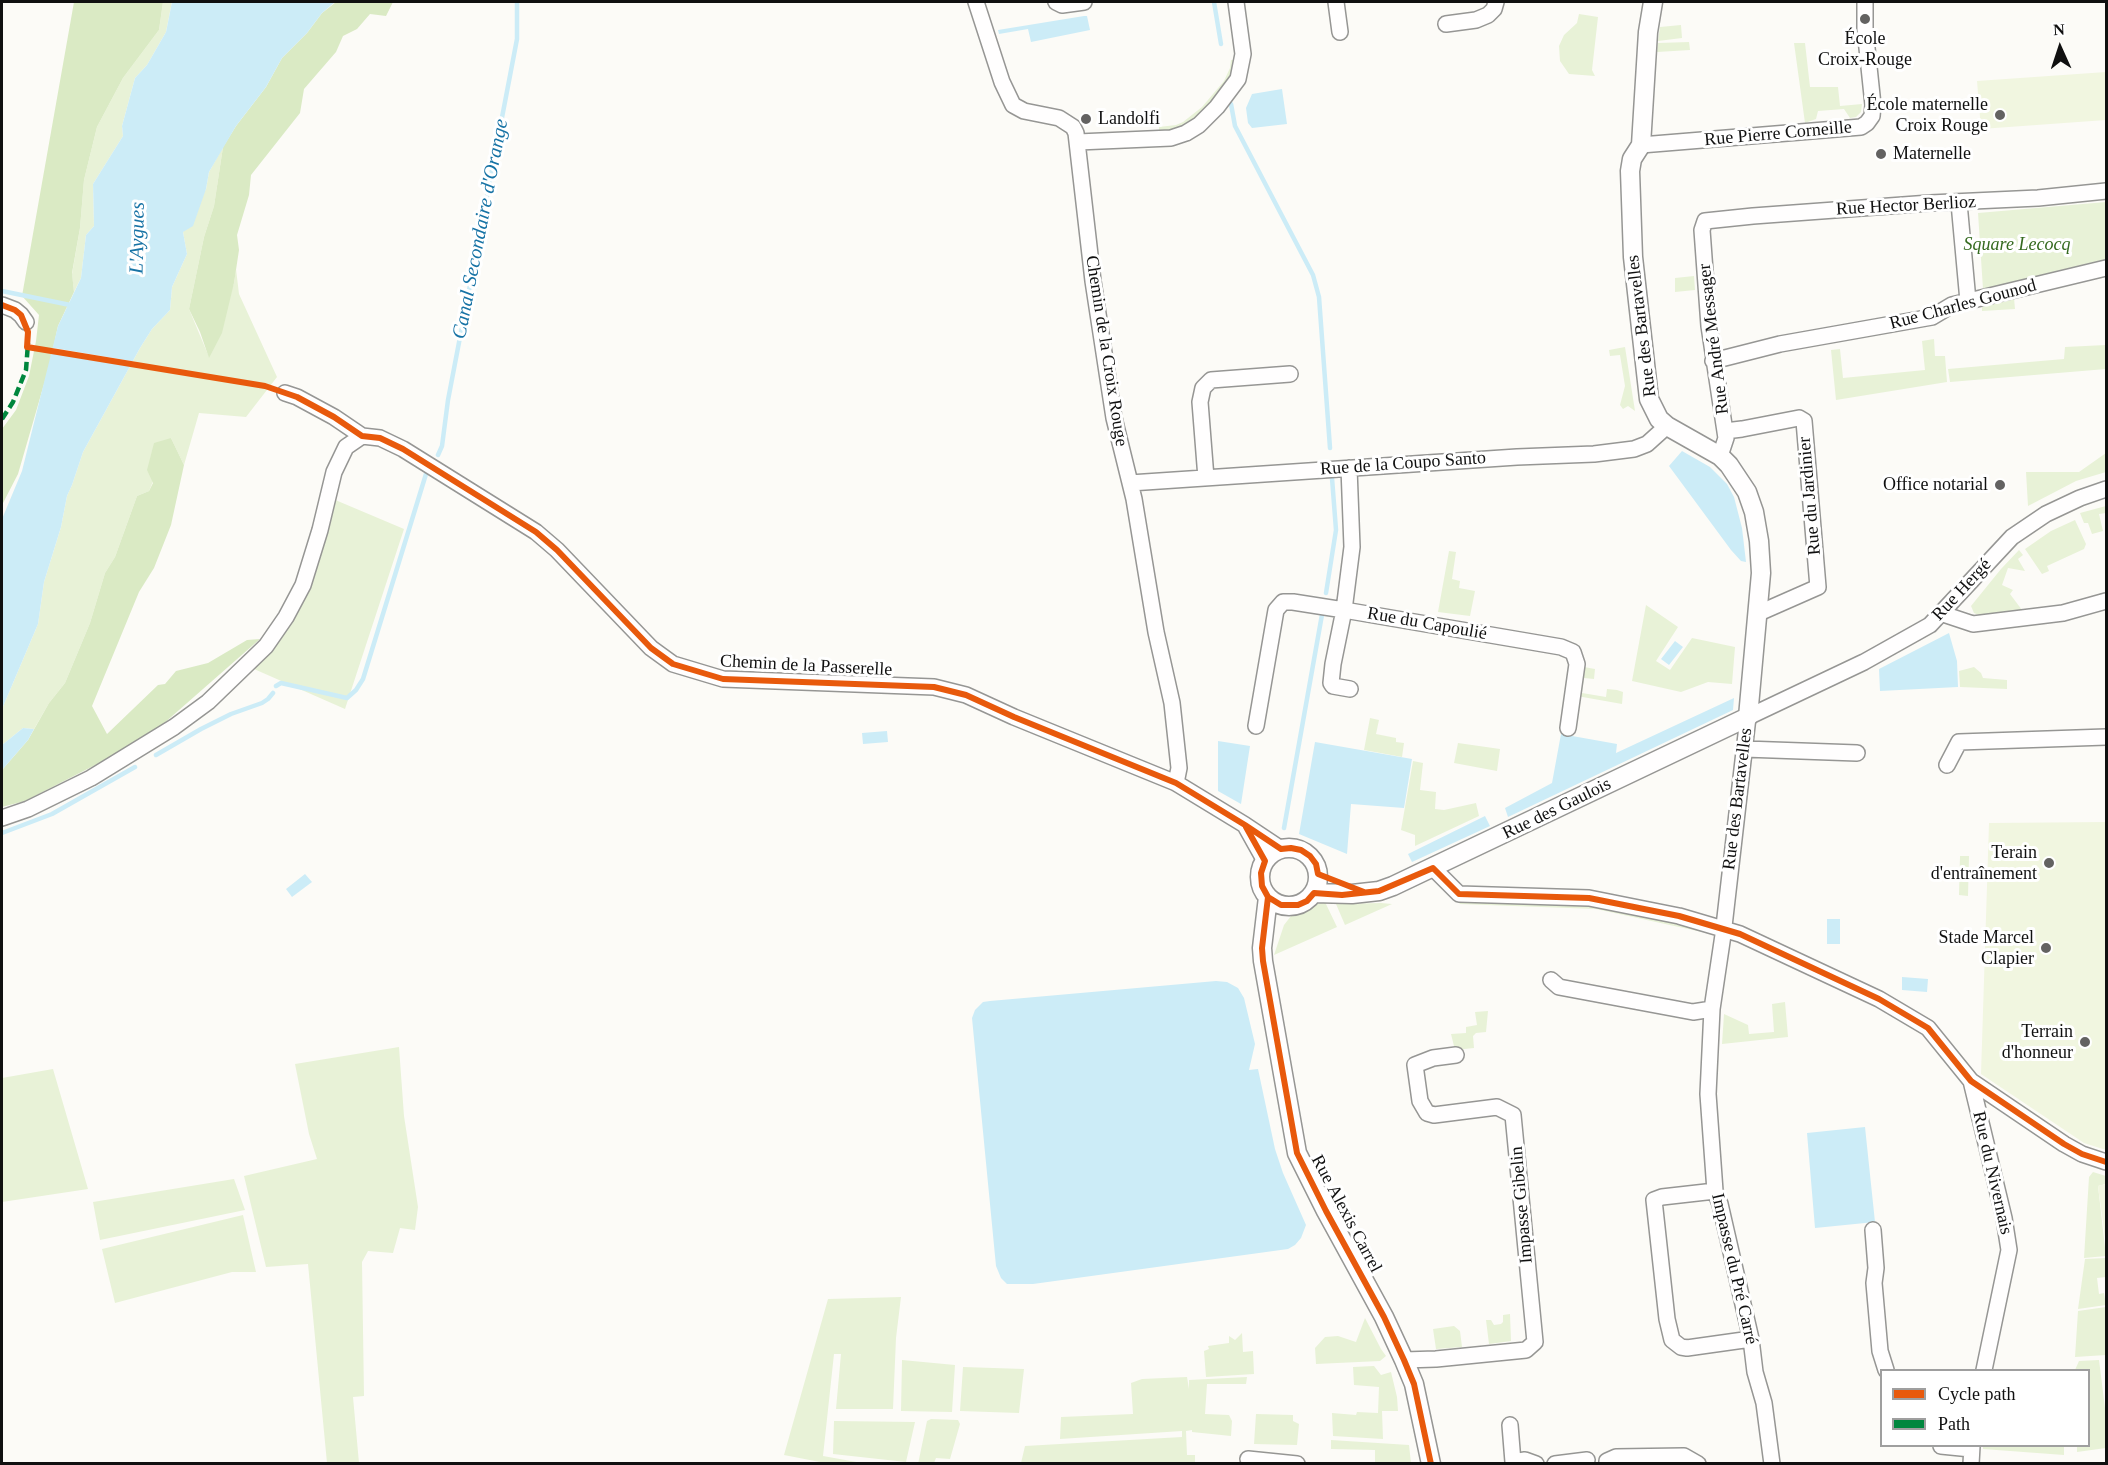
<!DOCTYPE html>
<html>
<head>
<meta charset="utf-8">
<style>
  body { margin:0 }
  #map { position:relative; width:2108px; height:1465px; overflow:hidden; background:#fcfbf7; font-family:Georgia,serif }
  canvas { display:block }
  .frame { position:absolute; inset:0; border:3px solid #101010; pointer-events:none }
  .legend { position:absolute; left:1880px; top:1369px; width:210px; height:78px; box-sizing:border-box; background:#fff; border:2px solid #9f9f9f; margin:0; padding:8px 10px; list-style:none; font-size:18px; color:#101010 }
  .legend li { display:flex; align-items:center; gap:12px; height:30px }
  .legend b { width:30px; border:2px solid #9f9f9f }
  .north { position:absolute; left:2030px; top:18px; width:60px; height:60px; -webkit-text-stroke:4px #fff; paint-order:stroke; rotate:357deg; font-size:16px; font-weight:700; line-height:24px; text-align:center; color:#101010 }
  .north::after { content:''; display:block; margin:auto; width:21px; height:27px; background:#101010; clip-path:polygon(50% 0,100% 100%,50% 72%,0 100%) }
</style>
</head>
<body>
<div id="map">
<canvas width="2108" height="1465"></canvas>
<div class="frame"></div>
<ul class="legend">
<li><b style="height:8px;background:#e8590c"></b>Cycle path</li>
<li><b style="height:8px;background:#00873e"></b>Path</li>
</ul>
<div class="north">N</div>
</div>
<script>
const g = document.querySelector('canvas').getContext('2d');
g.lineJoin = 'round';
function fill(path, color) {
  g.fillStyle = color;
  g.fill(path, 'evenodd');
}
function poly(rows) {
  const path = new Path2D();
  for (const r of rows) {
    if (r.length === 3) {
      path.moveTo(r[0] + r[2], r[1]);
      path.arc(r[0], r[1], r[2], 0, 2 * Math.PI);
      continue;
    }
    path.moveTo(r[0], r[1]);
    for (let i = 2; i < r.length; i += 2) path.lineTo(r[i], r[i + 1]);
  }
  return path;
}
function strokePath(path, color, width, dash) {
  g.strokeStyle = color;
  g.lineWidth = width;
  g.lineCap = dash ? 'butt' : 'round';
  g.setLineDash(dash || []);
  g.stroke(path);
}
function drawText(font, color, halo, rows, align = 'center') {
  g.font = font + ' Georgia,serif';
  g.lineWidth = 6;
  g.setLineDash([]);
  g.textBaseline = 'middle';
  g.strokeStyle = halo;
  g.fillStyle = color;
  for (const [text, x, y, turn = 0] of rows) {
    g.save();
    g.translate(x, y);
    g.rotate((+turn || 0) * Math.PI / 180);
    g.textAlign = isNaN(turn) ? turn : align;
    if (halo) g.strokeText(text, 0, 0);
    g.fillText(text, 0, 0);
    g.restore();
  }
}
fill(poly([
  [163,2,172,2,166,32,147,65,135,78,122,126,123,136,93,184,94,226,86,235,81,278,74,292,72,274,80,228,84,180,97,127,123,78,159,30],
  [1579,14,1598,17,1592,70,1595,76,1569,74,1560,61,1559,46,1564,35,1577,23],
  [1681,25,1682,38,1658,41,1660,27],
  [1689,42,1690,50,1657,52,1658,43],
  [1794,43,1805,43,1810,87,1838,87,1840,106,1862,104,1861,112,1856,117,1850,118,1844,109,1818,111,1816,119,1805,123],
  [1231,60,1238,60,1235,73,1210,107,1185,127,1159,133,1159,127,1176,125,1183,122,1202,107,1224,81,1230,68],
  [223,147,214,206,204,237,189,309,209,357,234,283,236,269,239,294,277,377,246,417,199,413,184,465,171,438,149,491,137,496,115,557,105,573,90,623,65,683,49,703,34,729,23,728,2,745,2,709,38,624,44,582,61,527,67,496,72,485,83,452,140,348,152,329,170,310,172,287,187,254,183,232,206,189,209,172],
  [2106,202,2106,259,1983,289,1978,213],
  [1694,276,1695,290,1675,292,1675,278],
  [2014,298,2015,309,1982,311,1982,306],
  [1934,339,1935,356,1945,356,1947,382,1836,400,1831,350,1840,349,1843,378,1925,370,1922,341],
  [2106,345,2106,369,1950,382,1948,369,2064,359,2065,347],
  [1625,347,1635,411,1628,406,1623,409,1620,405,1625,386,1620,355,1610,356,1609,350],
  [2106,453,2106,472,2076,481,2028,506,2026,472,2079,472],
  [333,499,404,529,345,709,254,669,303,602],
  [2106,506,2106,513,2099,514,2103,531,2092,534,2088,523,2084,523,2080,513],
  [2075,520,2086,544,2084,549,2047,566,2049,571,2042,574,2025,549,2051,531],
  [2019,550,2023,555,2018,559,2025,571,2008,568,2002,585,2013,590,2010,594,2022,610,1979,615,1974,613,1971,606,2001,569],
  [1449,551,1456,552,1452,579,1460,581,1459,588,1475,591,1470,616,1438,612],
  [1646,605,1678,627,1656,661,1670,670,1692,638,1735,647,1732,684,1708,682,1681,692,1632,681],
  [1584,667,1595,669,1594,679,1584,678,1582,693,1606,697,1607,689,1617,690,1623,692,1622,704,1577,696,1581,674,1584,673],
  [1974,667,1981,673,1983,678,2007,680,2007,689,1960,687,1959,671],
  [1370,718,1379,720,1376,734,1396,738,1396,742,1404,743,1402,757,1364,750],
  [1458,743,1500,749,1497,771,1454,763],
  [1413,761,1423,763,1420,790,1436,792,1435,809,1444,810,1476,803,1479,816,1415,846,1415,835,1401,830],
  [1960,856,1969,856,1968,896,1959,895],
  [1462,901,1561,901,1703,926,1702,932,1596,909,1459,904],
  [1325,902,1337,927,1274,955,1284,925,1291,916,1317,904],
  [1381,903,1392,904,1345,925,1336,904],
  [1785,1002,1788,1037,1722,1044,1724,1014,1748,1025,1749,1034,1774,1032,1772,1004],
  [1488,1011,1486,1032,1476,1033,1473,1036,1474,1048,1455,1050,1451,1034,1466,1033,1466,1027,1477,1025,1475,1012],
  [399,1047,404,1116,418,1207,415,1230,400,1228,393,1253,368,1251,362,1262,364,1396,353,1397,359,1463,327,1463,308,1264,266,1267,244,1176,317,1159,309,1134,295,1064],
  [53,1069,88,1189,2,1202,2,1078],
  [2093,1172,2106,1176,2106,1184,2098,1186,2106,1256,2084,1258,2089,1177],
  [234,1179,245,1210,100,1240,93,1202],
  [243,1215,256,1272,232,1272,115,1303,102,1249],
  [2106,1258,2106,1277,2097,1278,2099,1294,2104,1293,2106,1305,2078,1309,2085,1259],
  [901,1297,896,1338,893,1409,836,1409,841,1354,834,1354,823,1456,862,1463,825,1463,784,1455,828,1299],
  [2106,1307,2106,1355,2075,1357,2078,1311],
  [1510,1314,1511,1341,1489,1344,1486,1320,1491,1320,1494,1325,1501,1324,1503,1322,1503,1315],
  [1365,1318,1381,1349,1386,1356,1380,1361,1316,1364,1315,1348,1325,1337,1338,1336,1356,1342],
  [1454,1326,1460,1331,1462,1347,1436,1349,1433,1329],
  [1242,1333,1243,1352,1253,1351,1254,1374,1206,1377,1204,1351,1209,1349,1208,1346,1229,1343,1229,1336,1235,1340],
  [902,1360,955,1365,952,1412,901,1411],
  [2099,1360,2106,1416,2106,1448,2077,1452,2077,1446,2088,1446,2088,1370,2075,1370,2079,1361],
  [1374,1366,1381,1375,1391,1372,1397,1397,1398,1411,1382,1411,1383,1439,1333,1436,1332,1413,1356,1415,1357,1412,1378,1413,1379,1387,1354,1385,1353,1367],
  [963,1367,1024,1369,1019,1413,960,1411],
  [1187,1377,1189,1389,1189,1380,1247,1377,1246,1384,1207,1384,1205,1414,1229,1415,1232,1421,1231,1436,1192,1432,1192,1430,1186,1431,1187,1455,1195,1455,1195,1463,1021,1463,1025,1446,1182,1437,1182,1431,1060,1439,1061,1417,1133,1414,1131,1383,1142,1379],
  [1256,1414,1293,1415,1293,1421,1299,1424,1297,1445,1254,1444],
  [931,1419,958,1420,960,1424,950,1459,936,1458,934,1463,918,1464,927,1421],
  [834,1421,915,1422,906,1462,833,1454],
  [1331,1440,1409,1445,1411,1463,1375,1463,1375,1450,1331,1449],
  [1983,1446,2064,1446,2064,1455,1983,1449]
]), '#e8f2d7');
fill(poly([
  [74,2,163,2,159,30,123,78,97,127,84,180,80,228,72,273,74,292,58,326,49,367,18,474,2,505,2,429,16,410,29,376,36,341,39,315,22,296],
  [336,2,393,2,386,16,370,14,357,29,343,36,336,52,304,89,300,113,251,175,249,195,237,235,239,250,234,283,222,333,209,358,200,332,189,309,204,237,214,206,223,147,236,126,266,87,282,58,307,33,322,13],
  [171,438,184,465,171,525,154,568,139,592,92,706,107,734,158,685,165,684,176,671,208,663,247,640,260,639,146,739,25,801,2,807,2,770,28,740,49,703,65,683,90,623,105,573,115,557,137,496,149,491,153,483,147,470,154,443]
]), '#daeac4');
fill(poly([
  [2106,72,2106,120,1981,129,1977,81],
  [2106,822,2106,1150,2084,1143,1981,1074,1989,823],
  [2106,1184,2106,1246,2098,1186]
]), '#f1f6e0');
fill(poly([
  [172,2,335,2,322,13,307,33,282,58,266,87,236,126,209,172,206,189,193,226,183,232,187,254,172,287,170,310,152,329,140,348,83,452,72,485,67,496,61,527,44,582,38,624,2,709,2,519,22,471,58,326,81,278,86,235,94,226,93,184,123,136,122,126,135,78,147,65,166,32],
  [1084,16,1087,16,1090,30,1031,42,1028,29,999,34,998,30],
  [1282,89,1287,124,1252,128,1248,123,1246,108,1252,94],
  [1682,451,1710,467,1727,484,1734,497,1742,528,1746,562,1741,561,1731,550,1669,466],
  [1949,633,1957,661,1958,687,1880,691,1879,669],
  [1675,641,1683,647,1669,665,1661,659],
  [1734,698,1733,710,1508,817,1505,808,1552,783,1561,734,1617,744,1616,753],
  [23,728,34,729,28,740,2,770,2,745],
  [887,731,888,742,863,744,862,733],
  [1218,741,1250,746,1241,804,1218,791],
  [1315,742,1412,759,1404,808,1351,804,1347,854,1299,834],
  [1485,816,1490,826,1412,862,1408,854],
  [305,874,312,882,292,897,286,889],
  [1827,919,1840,919,1840,944,1827,944],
  [1902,977,1928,979,1927,992,1902,990],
  [1216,981,1227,982,1238,988,1244,998,1255,1044,1249,1070,1258,1069,1275,1149,1283,1173,1306,1225,1301,1238,1295,1245,1288,1249,1033,1284,1007,1284,1001,1278,996,1266,972,1018,975,1010,983,1002,990,1001],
  [1865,1127,1875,1222,1815,1228,1807,1133]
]), '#ccecf7');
fill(poly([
  [50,348,54,348,137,362,134,367,49,353]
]), '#fcfbf7');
strokePath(poly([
  [1214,2,1221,44],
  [1231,104,1235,126,1313,275,1319,297,1330,448],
  [2,291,75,306],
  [438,455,442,446,448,400,517,39,517,2],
  [1326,593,1336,530,1332,478],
  [276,686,281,683,347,698,356,690,363,679,426,474],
  [156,755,201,729,231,714,262,703,268,699,273,693],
  [1284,828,1323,609],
  [2,833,52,814,135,767]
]), '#ccecf7', 4.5);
const minor = poly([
  [976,2,1002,82,1013,105,1024,111,1059,118,1073,127,1076,133,1093,281,1114,418,1134,499,1156,632,1172,703,1179,768,1176,783],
  [1056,2,1062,5,1084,2],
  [1336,2,1340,32],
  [1446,24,1476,20,1488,15,1494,9,1496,2],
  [1078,142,1171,138,1186,133,1199,125,1217,107,1238,79,1243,54,1236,2],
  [1641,145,1861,127,1867,123,1872,116,1873,105,1865,29,1865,2],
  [1959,203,1968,301],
  [2,305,15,310,21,315,26,322],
  [1713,361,1780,344,1932,317,1952,305,2106,268],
  [285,393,297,397,334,417,362,436,380,438,403,449,536,532,557,550,651,648,673,664,723,679,934,687,966,695,1014,717,1176,783,1245,825,1281,849],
  [1725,431,1742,429,1799,418,1804,421,1818,587,1759,613],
  [1720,456,1726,438,1709,326,1702,230,1705,221,1753,216,1930,203,2038,198,2106,191],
  [1349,468,1352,547,1344,610,1561,647,1573,652,1577,664,1568,728],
  [1206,478,1200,402,1203,388,1211,380,1290,374],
  [1130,483,1517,457,1594,454,1634,449,1647,444,1667,426],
  [1940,613,1973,624,2063,613,2106,601],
  [1256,726,1276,610,1283,602,1293,602,1344,610,1333,664,1331,683,1333,686,1350,689],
  [1745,749,1857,753],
  [1947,765,1959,742,2106,737],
  [2,818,28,809,91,778,174,727,208,702,266,646,286,617,303,585,320,530,334,472,346,447,362,436],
  [1246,827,1265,861],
  [1433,868,1459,894,1589,898,1679,916,1740,934,1879,999,1928,1028,1971,1081,2064,1144,2082,1154,2106,1162],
  [1551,980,1559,987,1693,1012,1712,1009],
  [1971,1081,2004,1218,2009,1250,1984,1370],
  [1715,1191,1662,1197,1654,1200,1667,1319,1672,1340,1681,1347,1687,1348,1751,1339],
  [1873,1230,1876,1268,1874,1283,1880,1351,1886,1370],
  [1404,1360,1436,1359,1526,1350,1535,1342,1513,1115,1497,1107,1434,1115,1427,1113,1420,1101,1415,1065,1433,1058,1456,1055],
  [1510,1425,1513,1462,1525,1460,1536,1464],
  [1941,1446,1971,1449],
  [1248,1459,1297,1464],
  [1555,1464,1587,1460],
  [1607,1464,1607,1461,1616,1457,1684,1456,1698,1464],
  [1772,1464,1764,1403,1755,1372,1751,1339,1720,1204,1715,1191,1708,1094,1712,1009,1723,935,1748,717,1864,662,1930,625,2012,537,2046,514,2080,498,2106,489],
  [1971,1464,1972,1446]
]);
const tertiary = poly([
  [1289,877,29],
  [1314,893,1352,894,1379,891,1393,886,1748,717,1761,573,1759,541,1754,512,1747,492,1729,465,1720,456,1667,426,1659,419,1649,399,1633,257,1630,171,1632,159,1641,145,1648,32,1653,2],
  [1268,897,1262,948,1263,961,1297,1153,1326,1211,1384,1317,1404,1360,1414,1384,1431,1464]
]);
strokePath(minor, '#969694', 18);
strokePath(tertiary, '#969694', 21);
strokePath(minor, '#fffefe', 15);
strokePath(tertiary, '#fffefe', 18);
strokePath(poly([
  [2,419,13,402,26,370,28,343]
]), '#00873e', 4.5, [9, 4.5]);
strokePath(poly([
  [2,305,15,310,21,315,28,332,27,347,265,386,297,397,334,417,362,436,380,438,403,449,536,532,557,550,651,648,673,664,723,679,934,687,966,695,1014,717,1176,783,1245,825,1281,849,1291,848,1301,850,1310,856,1316,864,1318,874,1364,892],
  [1246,827,1265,861,1261,873,1262,886,1268,897,1281,905,1298,905,1307,901,1314,893,1342,895,1379,891,1433,868,1459,894,1589,898,1679,916,1740,934,1879,999,1928,1028,1971,1081,2064,1144,2082,1154,2106,1162],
  [1268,897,1262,948,1263,961,1297,1153,1326,1211,1384,1317,1404,1360,1414,1384,1431,1464]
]), '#e8590c', 6);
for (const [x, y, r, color] of [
  [1865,19,6,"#636261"],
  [2000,115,6,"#636261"],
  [1086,119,6,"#636261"],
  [1881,154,6,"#636261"],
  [2000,485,6,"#636261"],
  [2049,863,6,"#636261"],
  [2046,948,6,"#636261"],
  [2085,1042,6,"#636261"]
]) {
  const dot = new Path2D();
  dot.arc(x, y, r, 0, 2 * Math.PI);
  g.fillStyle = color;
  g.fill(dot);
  strokePath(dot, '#fff', 2);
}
drawText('18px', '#101010', '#fff', [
  ["École",1865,39,"center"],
  ["Croix-Rouge",1865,60,"center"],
  ["École maternelle",1988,105],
  ["Croix Rouge",1988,126],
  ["Landolfi",1098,119,"left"],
  ["Maternelle",1893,154,"left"],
  ["Office notarial",1988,485],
  ["Terain",2037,853],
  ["d'entraînement",2037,874],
  ["Stade Marcel",2034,938],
  ["Clapier",2034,959],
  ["Terrain",2073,1032],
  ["d'honneur",2073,1053]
], 'right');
drawText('18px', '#101010', '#fff', [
  ["Rue Pierre Corneille",1778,134,-5],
  ["Rue Hector Berlioz",1906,206,-3],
  ["Rue Charles Gounod",1963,305,-15],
  ["Rue des Bartavelles",1642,326,-97],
  ["Rue André Messager",1714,339,-97],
  ["Chemin de la Croix Rouge",1106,351,81],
  ["Rue de la Coupo Santo",1403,464,-4],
  ["Rue du Jardinier",1810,496,-95],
  ["Rue Hergé",1962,590,-47],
  ["Rue du Capoulié",1427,624,10],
  ["Chemin de la Passerelle",806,666,3],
  ["Rue des Bartavelles",1738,799,-83],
  ["Rue des Gaulois",1557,809,-26],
  ["Rue du Nivernais",1992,1173,77],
  ["Impasse Gibelin",1522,1205,-95],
  ["Rue Alexis Carrel",1346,1214,62],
  ["Impasse du Pré Carré",1734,1269,77]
]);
drawText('italic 18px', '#356a1f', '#fff', [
  ["Square Lecocq",2017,245]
]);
drawText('italic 20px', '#1773a5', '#fff', [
  ["Canal Secondaire d'Orange",481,229,-79],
  ["L'Aygues",138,238,-89]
]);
</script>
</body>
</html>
